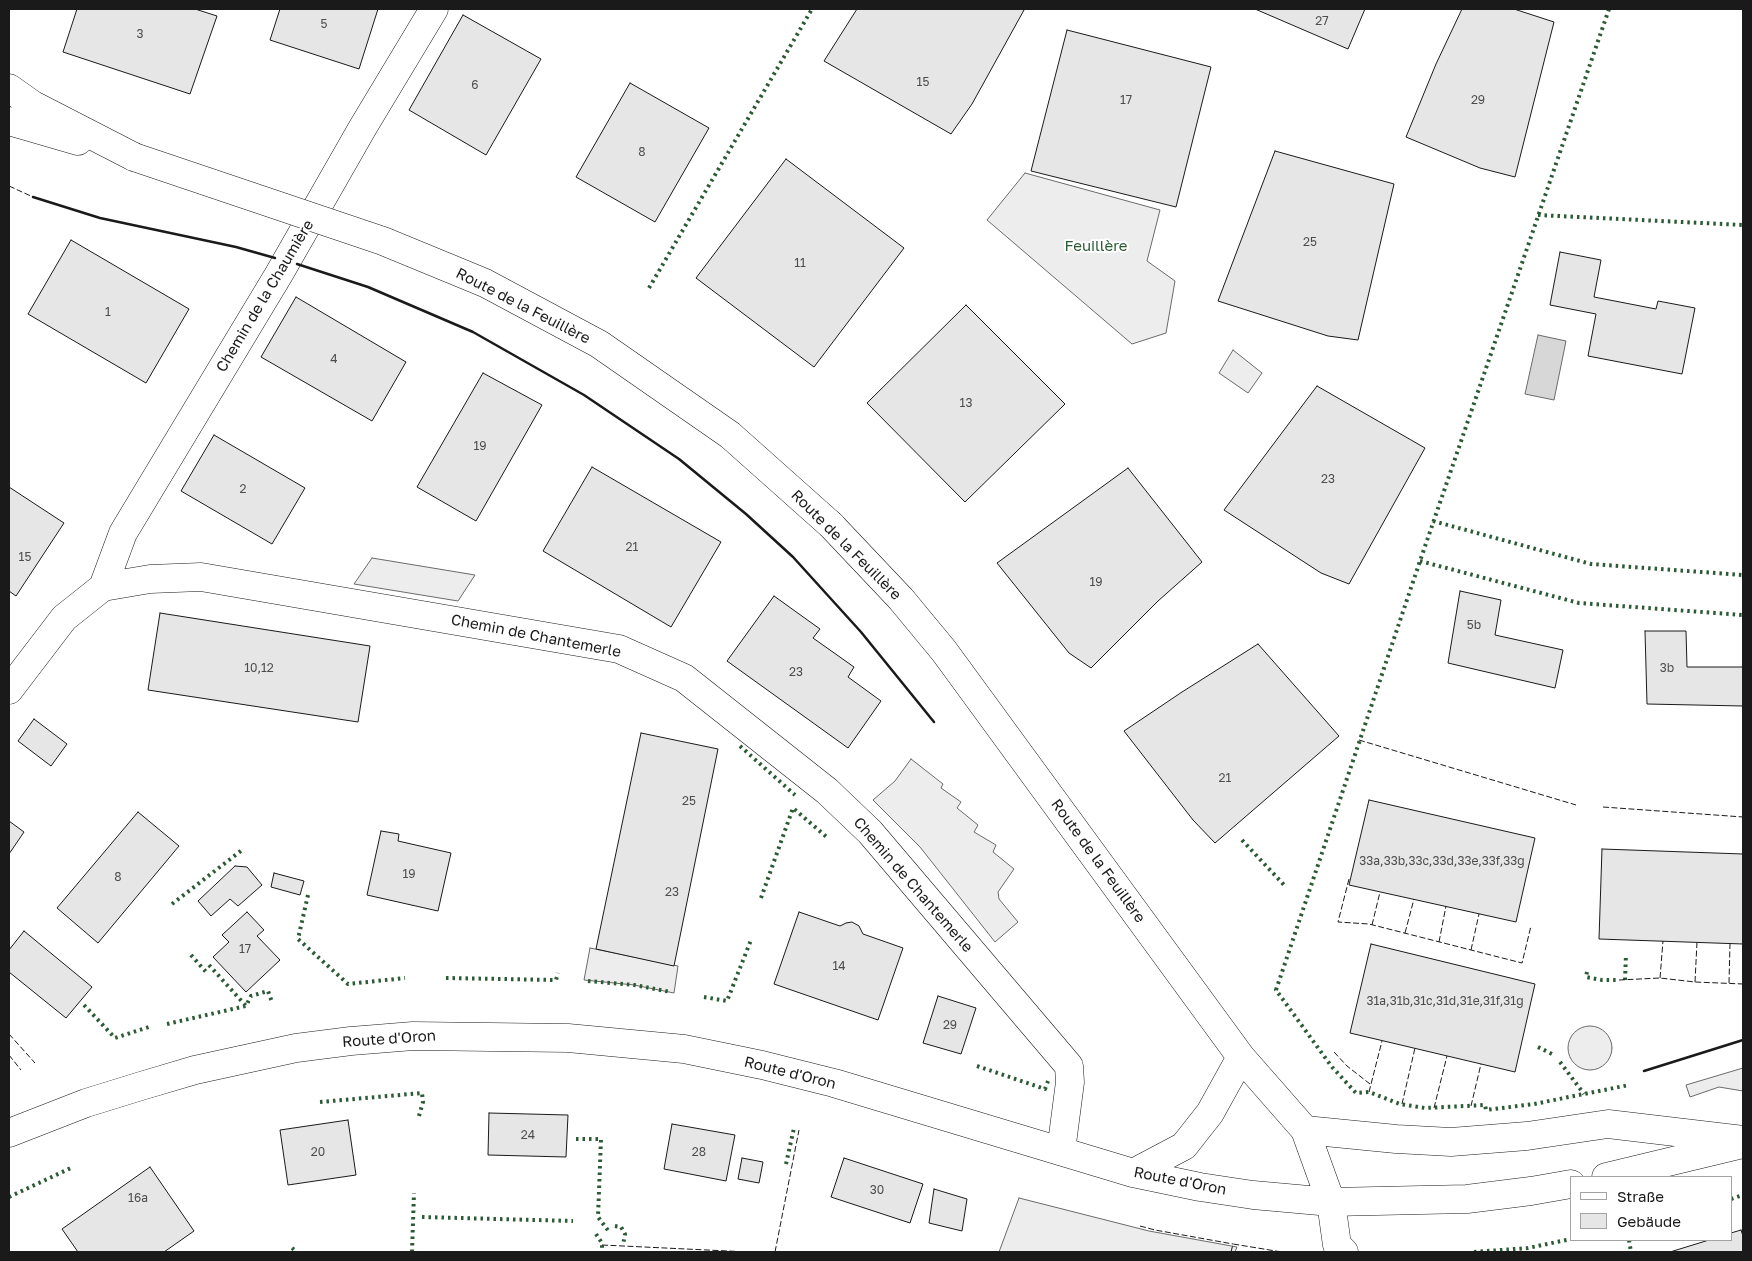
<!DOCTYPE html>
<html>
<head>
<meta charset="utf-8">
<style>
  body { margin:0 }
  #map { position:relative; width:1752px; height:1261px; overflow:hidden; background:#fff; font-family:"Golos Text",sans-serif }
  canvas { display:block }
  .frame { position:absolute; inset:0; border:10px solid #1a1a1a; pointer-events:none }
  .legend { position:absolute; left:1570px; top:1176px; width:162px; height:65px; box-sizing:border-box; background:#fff; border:1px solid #a3a3a3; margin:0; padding:6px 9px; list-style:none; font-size:15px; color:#1a1a1a }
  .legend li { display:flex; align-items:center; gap:10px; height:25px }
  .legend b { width:25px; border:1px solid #a3a3a3 }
</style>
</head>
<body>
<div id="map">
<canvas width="1752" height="1261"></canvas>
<div class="frame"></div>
<ul class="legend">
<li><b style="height:6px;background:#fff"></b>Straße</li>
<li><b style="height:14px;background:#e6e6e6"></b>Gebäude</li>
</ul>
</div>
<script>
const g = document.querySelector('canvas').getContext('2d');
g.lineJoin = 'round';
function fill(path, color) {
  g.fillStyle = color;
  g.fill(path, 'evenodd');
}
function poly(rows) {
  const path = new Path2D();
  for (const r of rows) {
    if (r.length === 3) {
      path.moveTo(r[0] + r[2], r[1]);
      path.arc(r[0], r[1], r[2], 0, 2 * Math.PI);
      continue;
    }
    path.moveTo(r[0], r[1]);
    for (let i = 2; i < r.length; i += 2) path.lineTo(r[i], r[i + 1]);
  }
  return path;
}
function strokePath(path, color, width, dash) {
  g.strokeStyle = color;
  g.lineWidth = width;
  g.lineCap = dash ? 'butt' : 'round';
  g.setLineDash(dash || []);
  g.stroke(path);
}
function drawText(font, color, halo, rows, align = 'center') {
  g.font = font + ' "Golos Text",sans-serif';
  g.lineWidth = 4;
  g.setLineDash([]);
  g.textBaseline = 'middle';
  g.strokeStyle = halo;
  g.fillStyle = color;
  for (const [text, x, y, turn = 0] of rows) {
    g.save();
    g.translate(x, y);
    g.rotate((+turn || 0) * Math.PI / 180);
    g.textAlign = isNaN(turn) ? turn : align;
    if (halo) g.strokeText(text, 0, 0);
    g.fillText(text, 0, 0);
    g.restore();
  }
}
const built = poly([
  [1025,173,1160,210,1147,261,1175,281,1166,333,1132,344,987,220,1025,173],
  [1233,350,1262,373,1248,393,1219,373,1233,350],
  [372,558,475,575,458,601,354,584,372,558],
  [911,759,943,784,941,788,961,802,957,808,978,825,974,832,996,845,993,852,1014,869,998,892,999,899,1018,922,995,942,920,847,873,800,895,781,911,759],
  [590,948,678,966,674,993,634,985,584,980,590,948],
  [1590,1048,22],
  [1743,1068,1743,1091,1719,1087,1690,1097,1686,1085,1743,1068],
  [1019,1198,1149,1231,1237,1247,1235,1252,999,1252,1019,1198]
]);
fill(built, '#ededed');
strokePath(built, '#6a6a6a', 1);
const water = poly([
  [1538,335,1566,341,1554,400,1525,394,1538,335]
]);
fill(water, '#d7d7d7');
strokePath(water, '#6a6a6a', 1);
const building = poly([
  [77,9,195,9,217,16,190,94,63,52,77,9],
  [280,9,378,9,359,69,270,40,280,9],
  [857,9,1022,9,1024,10,972,104,951,134,824,61,857,9],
  [1255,9,1365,9,1348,49,1255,9],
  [1462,9,1514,9,1554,22,1515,177,1480,168,1406,137,1436,64,1462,9],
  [463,15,541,59,486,155,409,110,463,15],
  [1067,30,1211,67,1176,207,1031,171,1067,30],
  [630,83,709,128,655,222,576,177,630,83],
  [1275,151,1394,184,1358,340,1328,336,1218,301,1275,151],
  [786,159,904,248,814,367,696,278,786,159],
  [71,240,189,309,146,383,28,314,71,240],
  [1560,252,1601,260,1594,297,1656,309,1658,301,1695,308,1682,374,1588,356,1596,314,1550,305,1560,252],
  [296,297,406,362,372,421,261,357,296,297],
  [966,305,1065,404,965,502,867,403,966,305],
  [483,373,542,405,476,521,417,487,483,373],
  [1317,386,1425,448,1349,584,1321,573,1224,510,1317,386],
  [214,435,305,488,272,544,181,491,214,435],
  [592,467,721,542,671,627,543,551,592,467],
  [1128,468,1202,562,1158,601,1091,668,1069,653,997,563,1128,468],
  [9,487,64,523,16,596,9,591,9,487],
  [1460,591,1501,600,1495,635,1563,650,1555,688,1448,663,1460,591],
  [774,596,820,629,813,638,854,667,848,677,881,701,848,748,727,661,774,596],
  [160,613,370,646,358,722,148,690,160,613],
  [1645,631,1686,631,1687,667,1743,667,1743,706,1647,704,1645,631],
  [1258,644,1339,736,1215,843,1193,820,1124,731,1182,692,1258,644],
  [34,719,67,744,51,766,18,741,34,719],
  [641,733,718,749,674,966,596,949,641,733],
  [1369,800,1535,838,1516,922,1349,885,1369,800],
  [138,812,179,846,98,943,57,908,138,812],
  [9,821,24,832,9,854,9,821],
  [381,831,399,834,398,841,451,853,438,911,367,895,381,831],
  [1602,849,1743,854,1743,944,1599,939,1602,849],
  [235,866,247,867,262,885,238,906,230,899,211,916,198,901,235,866],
  [274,873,304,881,300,895,271,887,274,873],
  [247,912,264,930,257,936,280,960,246,992,213,957,229,942,222,935,247,912],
  [799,912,840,926,846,923,852,922,859,926,863,934,903,948,878,1020,774,984,799,912],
  [24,931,92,987,66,1018,9,972,9,950,24,931],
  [1371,944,1535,984,1515,1072,1350,1033,1371,944],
  [938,996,976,1008,961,1054,923,1043,938,996],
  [489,1113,568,1115,566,1157,488,1155,489,1113],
  [348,1120,356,1175,288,1185,280,1130,348,1120],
  [672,1124,735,1135,726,1181,664,1169,672,1124],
  [742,1158,763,1162,759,1183,738,1179,742,1158],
  [844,1158,923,1184,910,1223,831,1197,844,1158],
  [150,1167,194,1231,164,1252,78,1252,62,1229,150,1167],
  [934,1189,967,1199,962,1231,929,1223,934,1189],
  [1741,1230,1743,1236,1743,1252,1670,1252,1709,1240,1731,1240,1731,1233,1741,1230]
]);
fill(building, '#e6e6e6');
strokePath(building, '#1a1a1a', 1);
const street = poly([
  [103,587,123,533,279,274,363,127,434,9],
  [9,690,64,618,103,587,150,579,201,577,619,649,684,678,827,791,870,832,1069,1066,1070,1082,1061,1151],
  [1331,1202,1337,1245,1344,1252]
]);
const secondary = poly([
  [9,88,33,105,134,157],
  [9,121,78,141],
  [831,525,901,599,944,651,1241,1057,1305,1130,1331,1202],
  [1305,1130,1396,1139,1451,1142,1527,1136,1608,1124,1743,1140],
  [9,1133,86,1103,141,1086,195,1070,296,1048,351,1041,413,1036,568,1038,684,1049,762,1065,834,1083,1133,1173,1200,1187,1253,1195,1331,1202,1467,1199,1531,1191,1571,1184],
  [1133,1173,1184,1146,1210,1113,1241,1057],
  [1606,1177,1739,1145]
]);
strokePath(street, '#1a1a1a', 29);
strokePath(secondary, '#1a1a1a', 29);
strokePath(street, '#fff', 28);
strokePath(secondary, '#fff', 28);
const secondaryBridge = poly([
  [134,157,383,241,485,283,599,344,730,435,831,525]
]);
strokePath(secondaryBridge, '#1a1a1a', 29, []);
strokePath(secondaryBridge, '#fff', 28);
strokePath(poly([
  [1609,9,1420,561,1276,990,1332,1067,1356,1093,1369,1092,1400,1104,1425,1108,1485,1105,1486,1110,1534,1104,1629,1085],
  [1538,215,1743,225],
  [649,288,812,9],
  [1433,521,1591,564,1743,575],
  [1420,561,1579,603,1743,615],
  [740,746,795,795],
  [1242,840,1285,886],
  [308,895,298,939,348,984,405,978],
  [761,898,793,808,829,839],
  [172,904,242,850],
  [191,955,207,973],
  [209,965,246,1006],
  [1587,972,1586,977,1602,980,1619,980],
  [446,978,556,980,558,973],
  [1625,980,1626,954],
  [588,981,634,985,671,992],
  [704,997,727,1001,751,940],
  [84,1005,115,1038,152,1026],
  [167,1024,246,1006,251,996,268,991,272,1002],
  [1538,1047,1554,1055],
  [1560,1062,1584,1094],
  [977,1066,1045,1089,1048,1081],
  [320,1102,422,1093,423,1102,419,1116],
  [576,1139,601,1139,598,1217,610,1233],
  [786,1164,794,1128],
  [9,1197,73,1167],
  [1731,1199,1743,1195],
  [422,1217,573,1221],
  [615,1226,621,1227,625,1234,623,1245],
  [596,1234,602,1243,602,1252],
  [1629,1240,1631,1252],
  [292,1248,297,1252],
  [412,1252,414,1193],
  [1474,1252,1528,1248,1571,1239]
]), '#2b5a34', 4, [2.5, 4]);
strokePath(poly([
  [9,186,33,197],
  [1359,740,1576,805],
  [1603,807,1743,817],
  [1349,879,1338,922,1369,924,1522,963,1531,926],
  [1372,925,1380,892],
  [1405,933,1414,899],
  [1439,942,1446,906],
  [1471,950,1479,914],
  [1660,978,1663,941],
  [1619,980,1660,978,1695,982,1743,984],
  [1695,982,1697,942],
  [1729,983,1730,944],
  [9,1034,35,1063],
  [1334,1052,1347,1066,1370,1084],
  [9,1055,21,1070],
  [1369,1092,1382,1041],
  [1402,1104,1415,1048],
  [1471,1106,1481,1064],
  [1434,1108,1447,1056],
  [1140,1226,1155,1230,1233,1244],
  [602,1245,749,1252],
  [775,1252,799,1130],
  [1231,1252,1233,1244,1282,1252]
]), '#1a1a1a', 1, [6, 2.5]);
strokePath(poly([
  [33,197,100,218,236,247,275,258],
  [297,264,368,287,473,332,584,395,679,459,746,514,793,557,861,632,934,722],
  [1644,1071,1743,1040]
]), '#1a1a1a', 2.5);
drawText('12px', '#4d4d4d', null, [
  ["27",1322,21],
  ["5",324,24],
  ["3",140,34],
  ["15",923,82],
  ["6",475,85],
  ["17",1126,100],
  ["29",1478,100],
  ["8",642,152],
  ["25",1310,242],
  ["11",800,263],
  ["1",108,312],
  ["4",334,359],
  ["13",966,403],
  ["19",480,446],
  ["23",1328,479],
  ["2",243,489],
  ["21",632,547],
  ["15",25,557],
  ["19",1096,582],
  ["5b",1474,625],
  ["10,12",259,668],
  ["3b",1667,668],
  ["23",796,672],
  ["21",1225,778],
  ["25",689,801],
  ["33a,33b,33c,33d,33e,33f,33g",1442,861],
  ["19",409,874],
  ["8",118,877],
  ["23",672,892],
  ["17",245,949],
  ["14",839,966],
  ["31a,31b,31c,31d,31e,31f,31g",1445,1001],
  ["29",950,1025],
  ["24",528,1135],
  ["20",318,1152],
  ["28",699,1152],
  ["30",877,1190],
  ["16a",138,1198]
]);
drawText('15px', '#2b5a34', '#fff', [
  ["Feuillère",1096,246]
]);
drawText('15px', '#1a1a1a', '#fff', [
  ["Chemin de la Chaumière",265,296,-59],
  ["Route de la Feuillère",523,306,27],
  ["Route de la Feuillère",846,545,45],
  ["Chemin de Chantemerle",536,636,11],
  ["Route de la Feuillère",1098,861,54],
  ["Chemin de Chantemerle",913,885,49],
  ["Route d'Oron",389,1039,-4],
  ["Route d'Oron",790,1073,14],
  ["Route d'Oron",1180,1181,11]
]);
</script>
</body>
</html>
